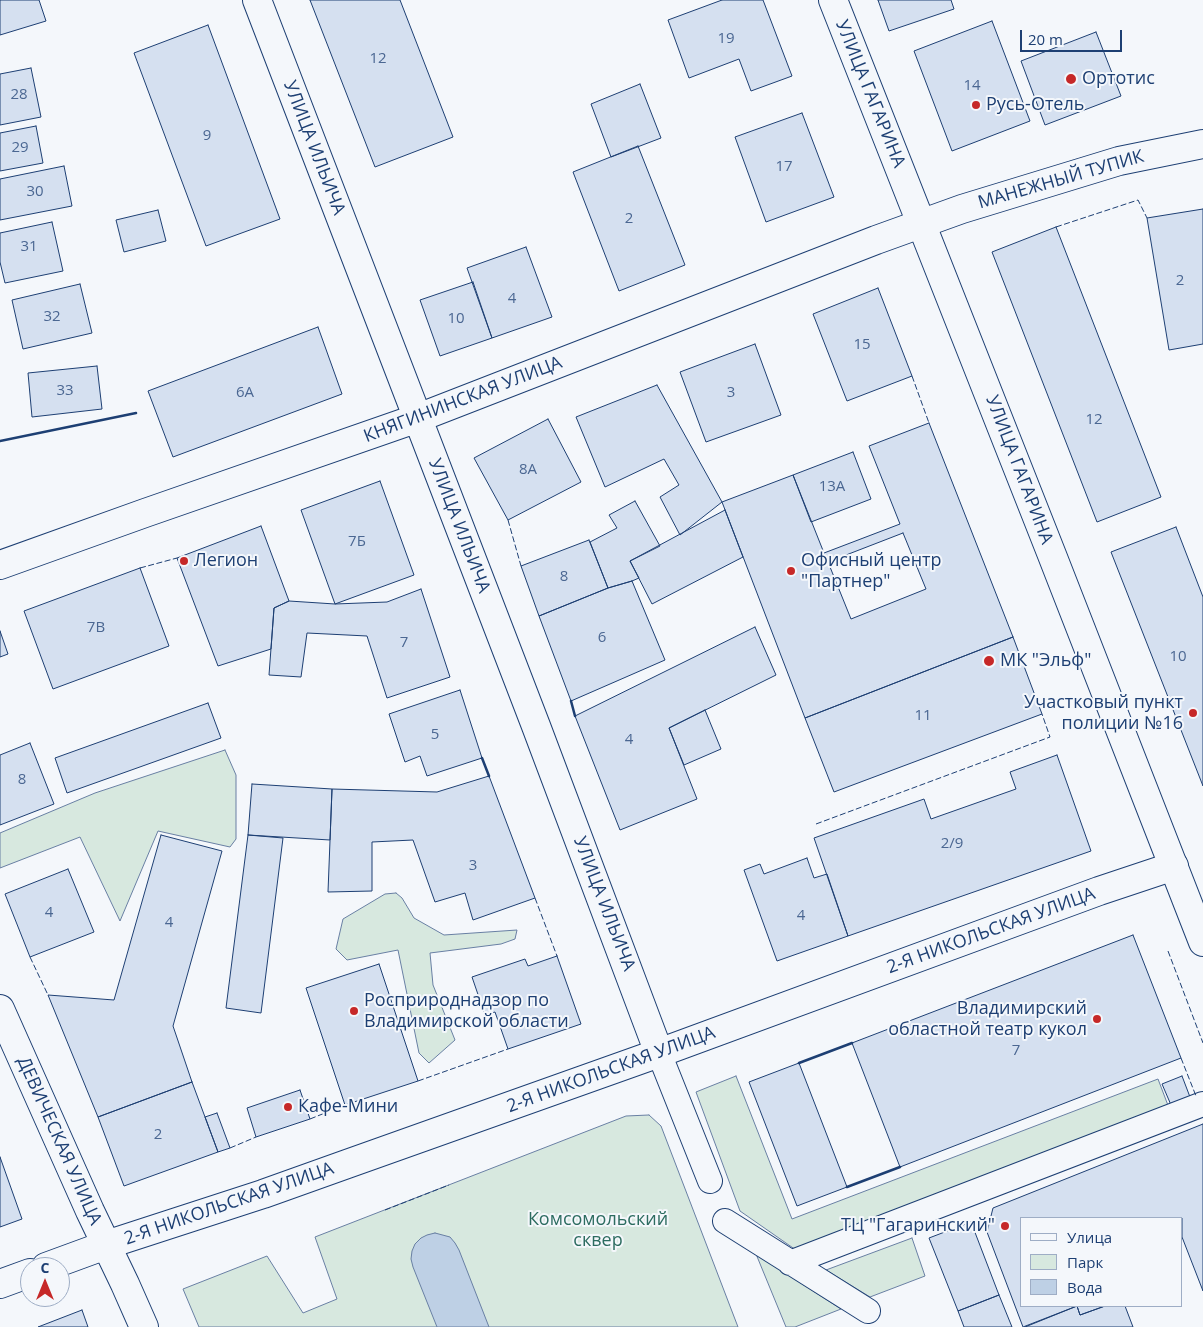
<!DOCTYPE html>
<html>
<head>
<meta charset="utf-8">
<style>
  body { margin:0 }
  #map { position:relative; width:1203px; height:1327px; overflow:hidden; background:#f4f7fb; font-family:"Open Sans",sans-serif }
  canvas { display:block }
  .legend { position:absolute; left:1020px; top:1217px; width:162px; height:90px; box-sizing:border-box; background:#f4f7fb; border:1px solid #9eadc5; margin:0; padding:6px 9px; list-style:none; font-size:15px; color:#1d3f73 }
  .legend li { display:flex; align-items:center; gap:10px; height:25px }
  .legend b { width:25px; border:1px solid #9eadc5 }
  .north { position:absolute; left:20px; top:1257px; width:50px; height:50px; box-sizing:border-box; background:#f4f7fb; border:1px solid #9eadc5; border-radius:50%; rotate:0deg; font-size:14px; font-weight:700; line-height:20px; text-align:center; color:#1d3f73 }
  .north::after { content:''; display:block; margin:auto; width:18px; height:22px; background:#c62828; clip-path:polygon(50% 0,100% 100%,50% 72%,0 100%) }
  .scale { position:absolute; left:1020px; top:30px; width:102px; height:22px; box-sizing:border-box; border:2px solid #1d3f73; border-top:0; padding-left:6px; font-size:15px; line-height:18px; white-space:nowrap; color:#1d3f73; -webkit-text-stroke:4px #f4f7fb; paint-order:stroke }
</style>
</head>
<body>
<div id="map">
<canvas width="1203" height="1327"></canvas>
<ul class="legend">
<li><b style="height:6px;background:#f4f7fb"></b>Улица</li>
<li><b style="height:14px;background:#d7e8df"></b>Парк</li>
<li><b style="height:14px;background:#bed0e5"></b>Вода</li>
</ul>
<div class="north">С</div>
<div class="scale">20 m</div>
</div>
<script>
const g = document.querySelector('canvas').getContext('2d');
g.lineJoin = 'round';
function fill(path, color) {
  g.fillStyle = color;
  g.fill(path, 'evenodd');
}
function poly(rows) {
  const path = new Path2D();
  for (const r of rows) {
    path.moveTo(r[0], r[1]);
    for (let i = 2; i < r.length; i += 2) path.lineTo(r[i], r[i + 1]);
  }
  return path;
}
function strokePath(path, color, width, dash) {
  g.strokeStyle = color;
  g.lineWidth = width;
  g.lineCap = dash ? 'butt' : 'round';
  g.setLineDash(dash || []);
  g.stroke(path);
}
function drawText(font, color, halo, rows, align = 'center') {
  g.font = font + ' "Open Sans",sans-serif';
  g.lineWidth = 4;
  g.setLineDash([]);
  g.textBaseline = 'middle';
  g.strokeStyle = halo;
  g.fillStyle = color;
  for (const [text, x, y, turn = 0] of rows) {
    g.save();
    g.translate(x, y);
    g.rotate((+turn || 0) * Math.PI / 180);
    g.textAlign = isNaN(turn) ? turn : align;
    if (halo) g.strokeText(text, 0, 0);
    g.fillText(text, 0, 0);
    g.restore();
  }
}
const green = poly([
  [225,750,236,775,236,839,230,847,158,831,120,921,80,837,0,868,0,833,95,793,225,750],
  [396,893,402,898,414,918,444,935,517,930,515,939,501,944,430,953,433,985,455,1040,429,1063,419,1053,398,950,347,960,336,949,343,919,385,894,396,893],
  [736,1076,792,1219,1158,1079,1169,1108,796,1250,740,1211,696,1092,736,1076],
  [649,1115,661,1126,738,1327,199,1327,183,1289,267,1256,303,1313,337,1299,315,1237,626,1116,649,1115],
  [912,1238,925,1276,870,1297,826,1270,912,1238],
  [756,1254,841,1309,795,1327,786,1327,756,1254]
]);
fill(green, '#d7e8df');
strokePath(green, '#687fa3', 1);
const water = poly([
  [435,1233,450,1237,455,1243,459,1250,489,1327,437,1327,413,1267,411,1259,412,1251,415,1244,421,1238,427,1235,435,1233]
]);
fill(water, '#bed0e5');
strokePath(water, '#687fa3', 1);
const building = poly([
  [0,0,39,0,46,21,0,35,0,0],
  [310,0,400,0,453,137,375,167,310,0],
  [722,0,763,0,792,76,751,91,739,59,689,78,668,20,722,0],
  [878,0,951,0,954,9,889,31,878,0],
  [992,21,1030,121,952,151,914,51,992,21],
  [208,25,280,219,206,246,134,53,208,25],
  [1096,32,1121,96,1045,125,1021,61,1096,32],
  [31,68,41,117,0,125,0,74,31,68],
  [640,84,661,138,611,157,591,104,640,84],
  [802,113,834,197,766,222,735,137,802,113],
  [36,126,43,163,0,171,0,133,36,126],
  [638,146,685,265,619,291,573,172,638,146],
  [64,166,72,206,0,220,0,179,64,166],
  [1203,209,1203,344,1169,350,1147,218,1203,209],
  [158,210,166,241,124,252,116,220,158,210],
  [52,222,63,271,5,283,0,262,0,233,52,222],
  [1056,227,1161,497,1097,522,992,252,1056,227],
  [526,247,552,317,492,338,467,268,526,247],
  [473,282,492,338,440,356,420,300,473,282],
  [80,284,92,333,23,349,12,300,80,284],
  [878,288,912,376,847,401,813,314,878,288],
  [318,327,342,394,173,457,148,391,318,327],
  [755,344,781,415,706,442,680,372,755,344],
  [97,366,102,409,32,417,28,373,97,366],
  [657,385,722,502,680,535,660,497,679,485,664,459,605,487,576,417,657,385],
  [548,419,581,482,508,520,474,458,548,419],
  [929,423,1013,637,805,718,722,502,793,475,824,553,900,524,869,446,929,423],
  [903,533,926,589,851,619,828,562,903,533],
  [853,452,871,499,811,522,793,475,853,452],
  [380,481,414,575,335,604,301,510,380,481],
  [635,501,660,546,630,561,639,578,632,581,608,588,590,542,617,528,609,515,635,501],
  [725,510,743,557,652,604,630,561,725,510],
  [261,526,289,601,274,608,271,649,218,666,177,558,261,526],
  [1176,527,1203,597,1203,786,1111,552,1176,527],
  [589,540,608,588,539,616,521,566,589,540],
  [140,568,169,646,53,689,24,611,140,568],
  [632,581,665,660,571,701,539,616,608,588,632,581],
  [421,589,450,677,387,698,367,636,307,633,301,677,269,675,274,608,289,601,335,604,387,602,421,589],
  [755,627,776,675,669,728,697,799,620,830,575,716,755,627],
  [0,631,8,654,0,657,0,631],
  [1013,637,1042,714,834,792,805,718,1013,637],
  [460,690,482,758,427,776,420,756,405,762,389,714,460,690],
  [208,703,221,738,67,793,55,758,208,703],
  [705,710,721,749,684,765,669,728,705,710],
  [30,743,54,804,0,825,0,755,30,743],
  [1057,755,1091,851,848,936,814,838,924,799,931,819,1016,789,1010,772,1057,755],
  [489,776,535,898,473,920,465,893,435,902,413,840,372,842,372,891,328,892,332,789,437,792,489,776],
  [252,784,332,789,330,840,248,835,252,784],
  [161,835,222,851,173,1026,192,1082,98,1117,48,995,114,1000,161,835],
  [248,835,283,838,261,1013,226,1008,248,835],
  [807,858,814,878,827,874,848,936,777,961,744,870,760,864,764,874,807,858],
  [68,869,94,932,30,957,5,894,68,869],
  [1133,935,1181,1058,900,1167,852,1043,1133,935],
  [557,956,581,1024,508,1049,495,1012,485,1015,472,977,525,959,528,966,557,956],
  [379,964,418,1081,345,1105,306,988,379,964],
  [799,1063,847,1187,797,1206,749,1082,799,1063],
  [1182,1076,1190,1097,1171,1105,1162,1084,1182,1076],
  [192,1082,218,1152,124,1186,98,1117,192,1082],
  [300,1090,310,1119,256,1137,247,1108,300,1090],
  [217,1113,230,1148,218,1152,205,1117,217,1113],
  [1203,1124,1203,1291,1182,1237,1182,1218,1022,1218,1022,1306,1105,1306,1080,1315,1077,1306,1023,1327,987,1232,993,1208,1203,1124],
  [0,1157,22,1219,0,1227,0,1157],
  [971,1222,999,1295,958,1311,929,1238,971,1222],
  [999,1295,1012,1327,964,1327,958,1311,999,1295],
  [1077,1306,1080,1315,1105,1306,1125,1306,1133,1327,1025,1327,1077,1306],
  [82,1310,88,1327,38,1327,82,1310]
]);
fill(building, '#d5e0f0');
strokePath(building, '#1d3f73', 1);
const pedestrian = poly([
  [659,1053,710,1181],
  [725,1221,868,1311],
  [790,1263,1203,1104]
]);
const minor = poly([
  [257,0,536,726,659,1053],
  [0,565,145,513,418,418,876,240,962,209,1119,161,1203,144],
  [0,1009,90,1211,125,1284,144,1327],
  [46,1267,106,1245,263,1194,347,1164,659,1053,1099,891,1174,866],
  [0,1284,30,1273]
]);
const primary = poly([
  [833,0,1052,555,1203,942]
]);
strokePath(pedestrian, '#1d3f73', 26);
strokePath(minor, '#1d3f73', 30);
strokePath(primary, '#1d3f73', 30);
strokePath(pedestrian, '#f4f7fb', 24);
strokePath(minor, '#f4f7fb', 28);
strokePath(primary, '#f4f7fb', 28);
strokePath(poly([
  [1056,227,1138,200,1147,218],
  [912,376,929,423],
  [508,520,521,566],
  [140,568,177,558],
  [816,824,1050,737,1042,714],
  [535,898,557,956],
  [1168,951,1203,1043],
  [30,957,48,995],
  [1181,1058,1196,1096],
  [418,1081,508,1049],
  [310,1119,345,1105],
  [230,1148,256,1137],
  [385,1210,449,1185]
]), '#1d3f73', 1, [6, 2.5]);
strokePath(poly([
  [0,441,136,413],
  [571,701,575,716],
  [482,758,489,776],
  [799,1063,852,1043],
  [847,1187,900,1167]
]), '#1d3f73', 2.5);
for (const [x, y, r, color] of [
  [1071,79,6,"#c62828"],
  [976,105,5,"#c62828"],
  [184,561,5,"#c62828"],
  [791,571,5,"#c62828"],
  [989,661,6,"#c62828"],
  [1193,713,5,"#c62828"],
  [354,1011,5,"#c62828"],
  [1097,1019,5,"#c62828"],
  [288,1107,5,"#c62828"],
  [1005,1226,5,"#c62828"]
]) {
  const dot = new Path2D();
  dot.arc(x, y, r, 0, 2 * Math.PI);
  g.fillStyle = color;
  g.fill(dot);
  strokePath(dot, '#f4f7fb', 2);
}
drawText('15px', '#4b6792', null, [
  ["19",726,39],
  ["12",378,59],
  ["14",972,86],
  ["28",19,95],
  ["9",207,136],
  ["29",20,148],
  ["17",784,167],
  ["30",35,192],
  ["2",629,219],
  ["31",29,247],
  ["2",1180,281],
  ["4",512,299],
  ["32",52,317],
  ["10",456,319],
  ["15",862,345],
  ["33",65,391],
  ["6А",245,393],
  ["3",731,393],
  ["12",1094,420],
  ["8А",528,470],
  ["13А",832,487],
  ["7Б",357,542],
  ["8",564,577],
  ["7В",96,628],
  ["6",602,638],
  ["7",404,643],
  ["10",1178,657],
  ["11",923,716],
  ["5",435,735],
  ["4",629,740],
  ["8",22,780],
  ["2/9",952,844],
  ["3",473,866],
  ["4",49,913],
  ["4",801,916],
  ["4",169,923],
  ["7",1016,1051],
  ["2",158,1135]
]);
drawText('18px', '#1d3f73', '#f4f7fb', [
  ["Ортотис",1082,79],
  ["Русь-Отель",986,105],
  ["Легион",194,561],
  ["Офисный центр",801,561],
  ["\"Партнер\"",801,582],
  ["МК \"Эльф\"",1000,661],
  ["Участковый пункт",1183,703,"right"],
  ["полиции №16",1183,724,"right"],
  ["Росприроднадзор по",364,1001],
  ["Владимирской области",364,1022],
  ["Владимирский",1087,1009,"right"],
  ["областной театр кукол",1087,1030,"right"],
  ["Кафе-Мини",298,1107],
  ["ТЦ \"Гагаринский\"",995,1226,"right"]
], 'left');
drawText('18px', '#1d3f73', '#f4f7fb', [
  ["УЛИЦА ГАГАРИНА",870,94,68],
  ["УЛИЦА ИЛЬИЧА",314,148,69],
  ["МАНЕЖНЫЙ ТУПИК",1061,180,-16],
  ["КНЯГИНИНСКАЯ УЛИЦА",463,400,-21],
  ["УЛИЦА ГАГАРИНА",1019,470,69],
  ["УЛИЦА ИЛЬИЧА",459,526,69],
  ["УЛИЦА ИЛЬИЧА",604,904,69],
  ["2-Я НИКОЛЬСКАЯ УЛИЦА",991,931,-20],
  ["2-Я НИКОЛЬСКАЯ УЛИЦА",611,1070,-20],
  ["ДЕВИЧЕСКАЯ УЛИЦА",59,1141,66],
  ["2-Я НИКОЛЬСКАЯ УЛИЦА",229,1204,-19]
]);
drawText('18px', '#2c6c60', '#f4f7fb', [
  ["Комсомольский",598,1220],
  ["сквер",598,1241]
]);
</script>
</body>
</html>
